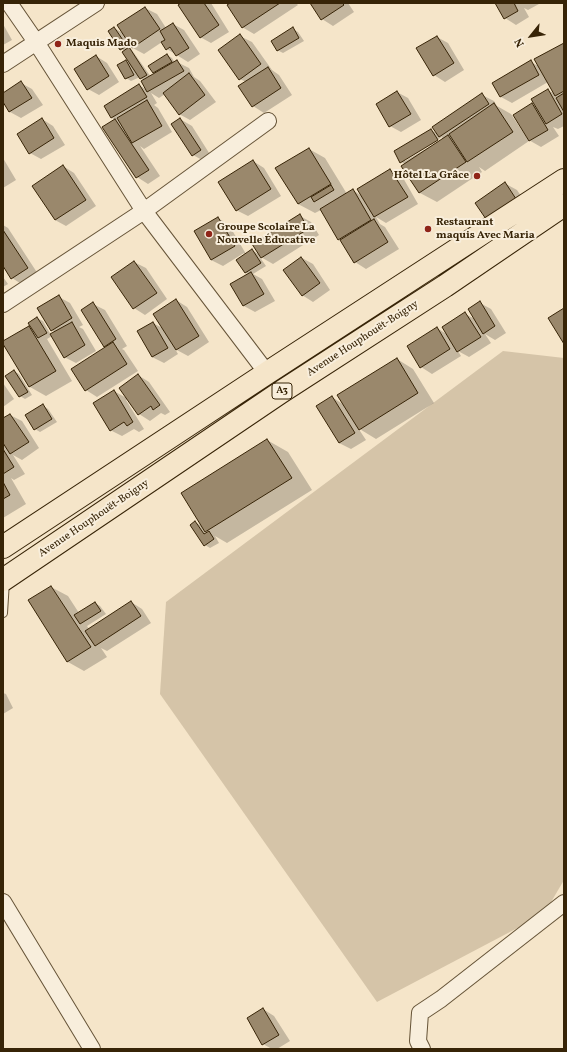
<!DOCTYPE html>
<html>
<head>
<meta charset="utf-8">
<style>
  body { margin:0 }
  #map { position:relative; width:567px; height:1052px; overflow:hidden; background:#f5e5c9; font-family:Vollkorn,serif }
  canvas { display:block }
  .frame { position:absolute; inset:0; border:4px solid #372407; pointer-events:none }
  .north { position:absolute; left:511px; top:16px; width:40px; height:40px; -webkit-text-stroke:3px #f8eedc; paint-order:stroke; rotate:240deg; font-size:11px; font-weight:700; line-height:16px; text-align:center; color:#372407 }
  .north::after { content:''; display:block; margin:auto; width:14px; height:18px; background:#372407; clip-path:polygon(50% 0,100% 100%,50% 72%,0 100%) }
</style>
</head>
<body>
<div id="map">
<canvas width="567" height="1052"></canvas>
<div class="frame"></div>
<div class="north">N</div>
</div>
<script>
const g = document.querySelector('canvas').getContext('2d');
g.lineJoin = 'round';
function fill(path, color) {
  g.fillStyle = color;
  g.fill(path, 'evenodd');
}
function poly(rows) {
  const path = new Path2D();
  for (const r of rows) {
    path.moveTo(r[0], r[1]);
    for (let i = 2; i < r.length; i += 2) path.lineTo(r[i], r[i + 1]);
  }
  return path;
}
function strokePath(path, color, width, dash) {
  g.strokeStyle = color;
  g.lineWidth = width;
  g.lineCap = dash ? 'butt' : 'round';
  g.setLineDash(dash || []);
  g.stroke(path);
}
function drawText(font, color, halo, rows, align = 'center') {
  g.font = font + ' Vollkorn,serif';
  g.lineWidth = 4;
  g.setLineDash([]);
  g.textBaseline = 'middle';
  g.strokeStyle = halo;
  g.fillStyle = color;
  for (const [text, x, y, turn = 0] of rows) {
    g.save();
    g.translate(x, y);
    g.rotate((+turn || 0) * Math.PI / 180);
    g.textAlign = isNaN(turn) ? turn : align;
    if (halo) g.strokeText(text, 0, 0);
    g.fillText(text, 0, 0);
    g.restore();
  }
}
fill(poly([
  [503,351,564,358,564,880,544,914,377,1002,160,694,166,602]
]), '#d5c4a8');
fill(poly([
  [182,3,211,3,229,32,211,43,200,37],
  [232,3,296,3,298,5,254,34,242,27],
  [311,3,348,3,354,12,333,26,322,19],
  [496,3,539,3,539,4,528,10,524,8,529,17,516,25,505,18],
  [145,8,157,14,166,28,173,24,184,30,200,54,188,62,167,49,162,42,144,54,129,46,151,77,156,74,150,66,167,55,172,58,175,63,177,62,189,68,194,77,200,81,216,102,190,120,179,114,165,94,159,98,151,93,157,103,154,105,158,108,172,132,144,149,140,146,160,176,148,184,137,177,104,127,115,120,112,118,105,106,139,85,147,90,144,81,140,77,131,81,126,78,126,61,131,64,125,51,121,49,114,28,123,33],
  [3,24,12,40,3,45],
  [293,29,298,32,304,41,283,53,277,50],
  [240,36,252,42,272,70,279,75,292,95,264,113,253,106,246,82,240,79],
  [437,37,448,43,464,70,445,82,434,75],
  [564,44,564,126,558,129,553,127,559,136,541,147,527,139,529,138,532,104,537,107,548,90,555,94,548,82,512,103,501,97,493,83,531,62,540,67],
  [96,56,107,63,119,82,99,95,88,89],
  [21,83,32,89,43,105,21,118,10,112,3,100,3,94],
  [397,92,408,98,421,120,401,132,390,126],
  [482,95,494,101,497,106,511,114,529,141,485,171,479,167,482,172,437,202,420,193,403,166,405,164,401,162,431,130,438,134],
  [442,137,443,139,405,161,405,159],
  [42,119,53,126,65,145,41,159,30,153],
  [180,119,192,126,211,156,204,161,193,155],
  [309,149,325,158,347,194,353,190,363,197,390,170,402,176,418,204,386,223,376,217,380,224,385,227,399,249,366,269,355,262,342,241,339,239,321,210,315,213,298,204],
  [3,158,16,180,3,188],
  [253,161,264,168,281,196,248,216,236,210],
  [63,166,74,173,96,206,66,226,55,220],
  [506,184,517,190,529,208,499,228],
  [300,216,311,222,319,235,273,264,259,256,266,266,253,274,262,279,275,301,255,312,244,306,231,285,248,274,246,273,237,260,245,255,244,253,223,266,211,260,218,218,229,225,246,254,252,250,260,255],
  [3,225,8,228,38,274,23,285,12,278,3,264],
  [302,258,313,264,330,290,313,302,302,295],
  [134,262,146,268,167,299,145,315,134,308],
  [3,277,8,284,3,287],
  [59,297,70,303,83,325,79,327,83,329,96,351,76,363,64,357,52,336,47,339,72,381,46,396,30,387,3,342,29,327,34,329,37,318,43,321,51,335,55,333,52,330],
  [176,300,187,307,209,342,188,356,175,349,178,354,164,363,152,357,138,331,153,323,164,329],
  [480,303,491,309,506,333,495,340,485,334,491,343,469,357,458,351,461,356,432,374,421,367,437,328,448,335,465,314,475,319],
  [93,304,105,310,127,346,122,349,124,350,138,371,97,397,86,390,107,347,105,346],
  [397,359,413,369,434,403,376,439,358,428,366,440,351,449,339,443,332,397,344,405],
  [14,371,19,374,32,395,25,399,20,396],
  [138,375,149,382,170,412,165,415,161,413,150,421,139,414],
  [3,383,14,399,3,407],
  [114,391,128,399,126,400,144,429,139,432,134,429,122,436,110,430],
  [43,406,48,409,57,422,40,432,35,429],
  [10,415,22,421,39,448,22,460,13,455,25,474,14,480,11,478,26,504,3,518,3,420],
  [267,440,288,452,312,490,227,543,215,536,219,543,210,548,205,545,195,522,204,527],
  [203,529,209,532,206,534],
  [51,587,68,596,79,613,95,603,100,606,106,614,87,626,89,629,131,602,142,609,151,623,107,651,101,648,107,657,84,671,68,662,29,601],
  [3,693,6,694,13,708,3,714],
  [263,1009,274,1016,290,1041,277,1049,272,1049,263,1044]
]), '#0003');
const building = poly([
  [181,3,204,3,219,25,200,38,178,5,181,3],
  [230,3,280,3,242,28,227,5,230,3],
  [310,3,342,3,344,5,321,20,310,3],
  [495,3,514,3,518,11,504,19,495,3],
  [145,7,160,29,132,48,117,25,145,7],
  [173,23,189,48,176,56,170,47,166,50,161,42,165,40,160,31,173,23],
  [114,27,127,46,120,50,108,31,114,27],
  [293,27,299,38,277,51,271,41,293,27],
  [240,34,261,64,239,80,218,50,240,34],
  [437,36,454,63,433,76,416,48,437,36],
  [564,43,564,91,555,96,534,59,564,43],
  [129,47,147,75,140,79,122,52,129,47],
  [167,54,172,62,153,73,148,66,167,54],
  [96,55,109,76,87,90,74,69,96,55],
  [126,60,134,75,125,79,117,65,126,60],
  [177,60,184,71,147,92,141,81,177,60],
  [531,60,539,75,500,97,492,83,531,60],
  [268,67,281,88,252,107,238,86,268,67],
  [189,73,205,95,179,115,163,93,189,73],
  [21,81,32,98,9,112,3,102,3,93,21,81],
  [139,84,147,97,111,118,104,106,139,84],
  [548,89,562,114,546,124,531,99,548,89],
  [397,91,411,114,389,127,376,104,397,91],
  [482,93,489,104,439,137,432,127,482,93],
  [564,93,564,112,556,98,564,93],
  [147,100,162,126,132,143,117,118,147,100],
  [494,103,513,132,467,162,449,134,494,103],
  [532,103,548,130,529,141,513,115,532,103],
  [42,118,54,138,29,154,17,134,42,118],
  [180,118,201,150,192,156,171,124,180,118],
  [115,119,149,170,136,178,102,127,115,119],
  [431,129,438,140,400,163,394,151,431,129],
  [448,135,466,162,419,193,401,166,448,135],
  [309,148,331,184,298,204,275,168,309,148],
  [253,160,271,189,236,211,218,182,253,160],
  [63,165,86,200,55,220,32,186,63,165],
  [390,169,408,197,374,217,357,189,390,169],
  [505,182,518,202,488,222,475,203,505,182],
  [331,185,334,190,314,202,311,197,331,185],
  [353,189,371,220,338,240,320,209,353,189],
  [300,214,308,229,261,258,252,244,300,214],
  [218,217,235,246,211,260,194,231,218,217],
  [374,219,388,242,354,263,340,240,374,219],
  [3,230,28,268,11,279,3,266,3,230],
  [252,249,261,263,245,273,236,260,252,249],
  [301,257,320,283,302,296,283,270,301,257],
  [134,261,157,293,133,309,111,277,134,261],
  [251,272,264,294,243,306,230,284,251,272],
  [59,295,72,318,51,331,37,308,59,295],
  [176,299,199,336,176,350,153,314,176,299],
  [480,301,495,326,483,334,468,309,480,301],
  [93,302,116,339,104,347,81,310,93,302],
  [564,308,564,344,548,318,564,308],
  [465,312,481,337,457,352,442,327,465,312],
  [37,317,47,333,38,338,28,323,37,317],
  [72,322,85,345,64,358,50,334,72,322],
  [153,322,168,348,152,357,137,331,153,322],
  [29,326,56,371,29,387,3,344,3,341,29,326],
  [437,327,450,349,420,368,407,346,437,327],
  [113,342,127,364,85,391,71,369,113,342],
  [397,358,418,393,359,430,337,395,397,358],
  [14,370,28,392,19,397,5,376,14,370],
  [138,374,160,405,153,410,151,406,138,415,119,388,138,374],
  [114,390,133,422,127,426,124,422,110,431,93,403,114,390],
  [332,396,355,433,339,443,316,406,332,396],
  [43,404,52,419,34,430,25,415,43,404],
  [10,414,29,442,10,454,3,443,3,418,10,414],
  [267,439,292,478,205,532,181,493,267,439],
  [3,449,14,467,3,474,3,449],
  [3,482,10,495,3,499,3,482],
  [195,521,204,534,209,531,214,539,204,546,190,525,195,521],
  [51,586,91,647,67,662,28,600,51,586],
  [131,601,141,616,95,646,85,631,131,601],
  [95,602,101,611,80,624,74,615,95,602],
  [263,1008,279,1035,262,1045,247,1018,263,1008]
]);
fill(building, '#9a886c');
strokePath(building, '#372407', 1);
const lane = poly([
  [3,613,5,581]
]);
const street = poly([
  [9,3,36,42,144,211,267,373],
  [3,64,96,3],
  [3,304,144,211,268,121],
  [3,902,92,1049],
  [422,1049,418,1041,420,1013,441,999,564,903]
]);
const highway = poly([
  [3,547,267,373,564,180],
  [3,580,281,392,445,286,564,205]
]);
strokePath(lane, '#665438', 10);
strokePath(street, '#665438', 18);
strokePath(highway, '#372407', 24);
strokePath(lane, '#f8eedc', 8);
strokePath(street, '#f8eedc', 16);
strokePath(highway, '#f5e5c9', 22);
for (const [x, y, r, color] of [
  [58,44,4,"#8f2418"],
  [477,176,4,"#8f2418"],
  [428,229,4,"#8f2418"],
  [209,234,4,"#8f2418"]
]) {
  const dot = new Path2D();
  dot.arc(x, y, r, 0, 2 * Math.PI);
  g.fillStyle = color;
  g.fill(dot);
  strokePath(dot, '#f8eedc', 1.5);
}
for (const [x, y, w] of [
  [282,391,20]
]) {
  const box = new Path2D();
  box.roundRect(x - w / 2, y - 8, w, 16, 3);
  g.fillStyle = '#f8eedc';
  g.fill(box);
  strokePath(box, '#372407', 1);
}
drawText('bold 10px', '#372407', null, [
  ["A3",282,391]
]);
drawText('bold 11px', '#372407', '#f8eedc', [
  ["Maquis Mado",66,44],
  ["Hôtel La Grâce",469,176,"right"],
  ["Restaurant",436,223],
  ["maquis Avec Maria",436,236],
  ["Groupe Scolaire La",217,228],
  ["Nouvelle Éducative",217,241]
], 'left');
drawText('11px', '#372407', '#f8eedc', [
  ["Avenue Houphouët-Boigny",363,339,-33],
  ["Avenue Houphouët-Boigny",94,519,-34]
]);
</script>
</body>
</html>
